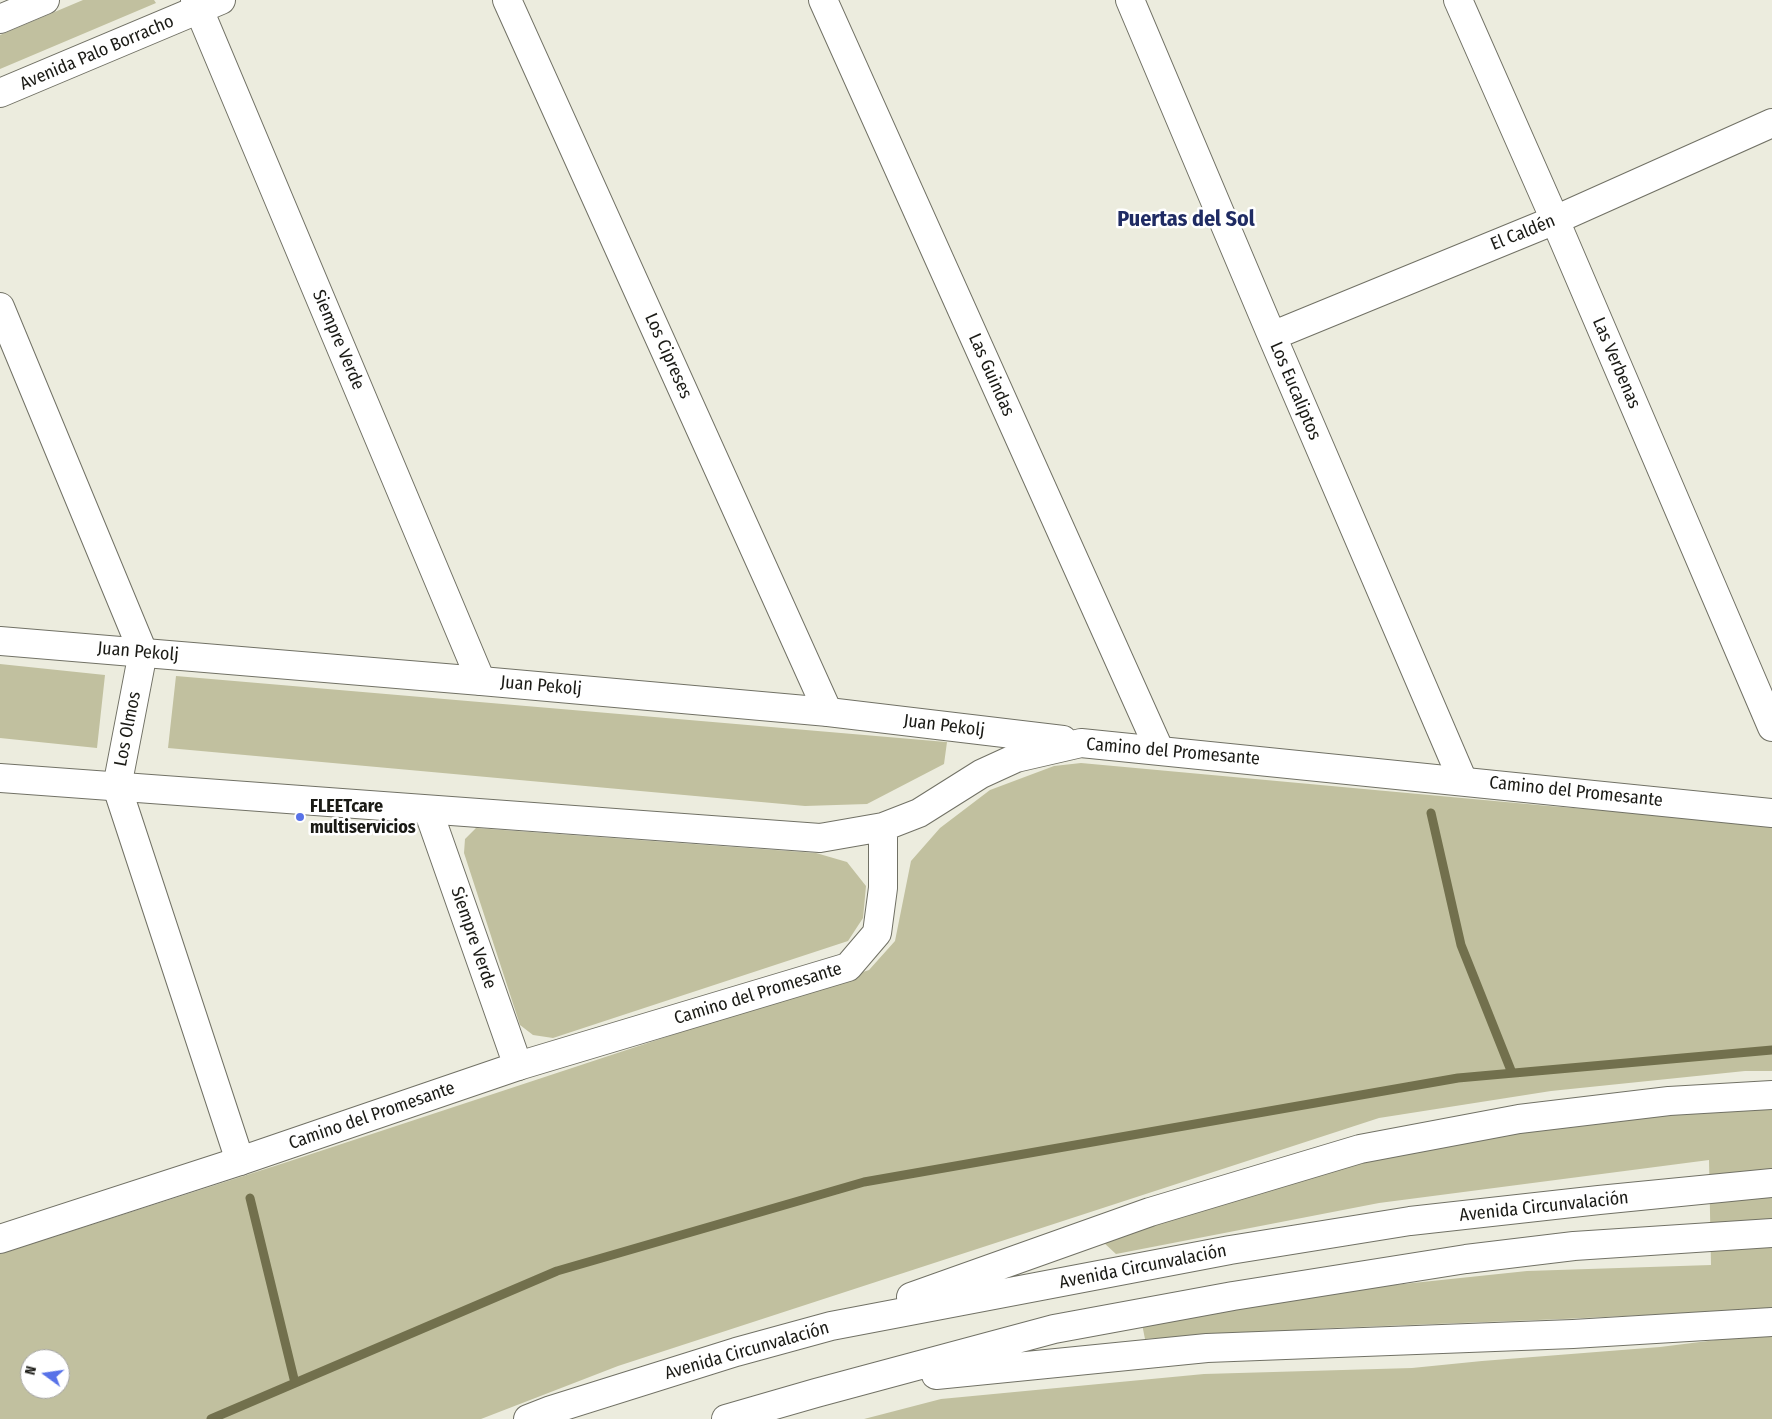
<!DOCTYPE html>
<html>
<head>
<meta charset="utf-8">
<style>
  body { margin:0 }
  #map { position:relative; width:1772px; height:1419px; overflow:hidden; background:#ececde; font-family:"Fira Sans Condensed",sans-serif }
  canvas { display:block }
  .north { position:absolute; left:20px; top:1349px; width:50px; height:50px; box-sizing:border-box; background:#fff; border:1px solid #a4a4a2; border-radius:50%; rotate:284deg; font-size:14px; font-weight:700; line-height:20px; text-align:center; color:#1b1b16 }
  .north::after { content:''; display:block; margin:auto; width:18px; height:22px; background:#5872e8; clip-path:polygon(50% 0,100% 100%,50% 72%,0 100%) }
</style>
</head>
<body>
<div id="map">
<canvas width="1772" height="1419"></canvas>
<div class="north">N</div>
</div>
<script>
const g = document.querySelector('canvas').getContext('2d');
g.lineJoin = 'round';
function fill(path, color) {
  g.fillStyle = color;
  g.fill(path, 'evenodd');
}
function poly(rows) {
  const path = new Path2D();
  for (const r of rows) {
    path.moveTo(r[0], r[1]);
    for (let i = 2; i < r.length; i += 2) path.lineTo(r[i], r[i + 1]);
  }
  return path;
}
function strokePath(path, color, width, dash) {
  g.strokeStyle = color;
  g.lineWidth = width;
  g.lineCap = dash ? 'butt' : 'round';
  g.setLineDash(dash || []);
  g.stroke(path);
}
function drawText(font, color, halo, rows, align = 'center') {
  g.font = font + ' "Fira Sans Condensed",sans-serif';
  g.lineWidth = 5;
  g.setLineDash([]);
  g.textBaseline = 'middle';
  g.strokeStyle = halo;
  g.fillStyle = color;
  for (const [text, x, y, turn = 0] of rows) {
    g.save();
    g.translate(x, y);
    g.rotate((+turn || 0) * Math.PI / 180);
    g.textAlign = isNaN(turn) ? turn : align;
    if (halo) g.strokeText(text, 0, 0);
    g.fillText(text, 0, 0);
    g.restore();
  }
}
fill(poly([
  [83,0,154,0,156,3,0,69,0,35],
  [0,664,105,675,97,748,0,738],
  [176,676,946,742,947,742,944,764,867,804,805,806,168,748],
  [1081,763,1549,806,1772,824,1772,1071,1745,1071,1551,1091,1379,1118,618,1366,481,1419,0,1419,0,1254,284,1163,869,970,895,941,911,861,940,828,990,790,1054,766],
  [30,1359,60,1359,60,1389,30,1389],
  [476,828,816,853,847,862,866,886,863,918,848,941,553,1038,533,1035,520,1025,464,853,465,839],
  [1772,1106,1772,1309,1563,1319,1333,1328,1145,1339,1142,1324,1308,1294,1527,1271,1711,1265,1709,1160,1379,1203,1116,1254,1103,1242,1365,1156,1502,1130,1743,1107],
  [1772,1333,1772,1419,864,1419,941,1399,1204,1374,1412,1368,1482,1361,1660,1347]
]), '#c1c09f');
strokePath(poly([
  [1431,813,1461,945,1512,1073],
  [250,1198,295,1383],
  [211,1419,557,1271,864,1182,1458,1078,1772,1050]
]), '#72704d', 9);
const minor = poly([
  [195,0,481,681],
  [507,0,828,712],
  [823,0,1159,749],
  [1130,0,1272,336,1463,781],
  [1458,0,1555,220,1772,727],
  [0,307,143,652,117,787,240,1161],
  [1272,336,1555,220,1772,123],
  [428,810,518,1066]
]);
const tertiary = poly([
  [0,19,45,0],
  [0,93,221,0],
  [0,641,481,681,828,712,1063,740],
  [0,778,820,838,883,827,919,813,981,774,1016,758,1081,743,1772,813],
  [0,1239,240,1161,518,1066,848,967,877,933,883,888,883,827]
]);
const trunk = poly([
  [911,1297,1150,1212,1360,1149,1519,1119,1669,1101,1772,1095],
  [936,1375,1207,1348,1573,1334,1772,1322],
  [528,1419,551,1410,736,1352,831,1326,1230,1250,1410,1221,1599,1200,1772,1183],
  [726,1419,816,1393,1054,1329,1233,1296,1466,1259,1574,1246,1772,1233]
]);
strokePath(minor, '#717165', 30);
strokePath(tertiary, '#717165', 30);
strokePath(trunk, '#717165', 30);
strokePath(minor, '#fff', 28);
strokePath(tertiary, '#fff', 28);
strokePath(trunk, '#fff', 28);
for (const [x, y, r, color] of [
  [300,817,5,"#5872e8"]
]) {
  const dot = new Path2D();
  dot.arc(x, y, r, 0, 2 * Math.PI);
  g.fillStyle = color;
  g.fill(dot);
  strokePath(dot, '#fff', 2);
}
drawText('18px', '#1b1b16', '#fff', [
  ["Avenida Palo Borracho",97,53,-23],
  ["El Caldén",1523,233,-22],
  ["Siempre Verde",338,340,67],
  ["Los Cipreses",668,356,66],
  ["Las Verbenas",1616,363,67],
  ["Las Guindas",991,375,66],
  ["Los Eucaliptos",1295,391,67],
  ["Juan Pekolj",138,652,5],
  ["Juan Pekolj",541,686,5],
  ["Juan Pekolj",944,726,7],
  ["Los Olmos",128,729,-79],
  ["Camino del Promesante",1173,752,5],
  ["Camino del Promesante",1576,792,6],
  ["Siempre Verde",473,938,71],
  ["Camino del Promesante",758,994,-17],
  ["Camino del Promesante",372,1116,-19],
  ["Avenida Circunvalación",1544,1207,-6],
  ["Avenida Circunvalación",1143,1267,-11],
  ["Avenida Circunvalación",747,1351,-16]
]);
drawText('bold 18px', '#1b1b16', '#fff', [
  ["FLEETcare",310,807],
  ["multiservicios",310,828]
], 'left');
drawText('bold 22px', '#1f2b63', '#fff', [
  ["Puertas del Sol",1186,220]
]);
</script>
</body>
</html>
